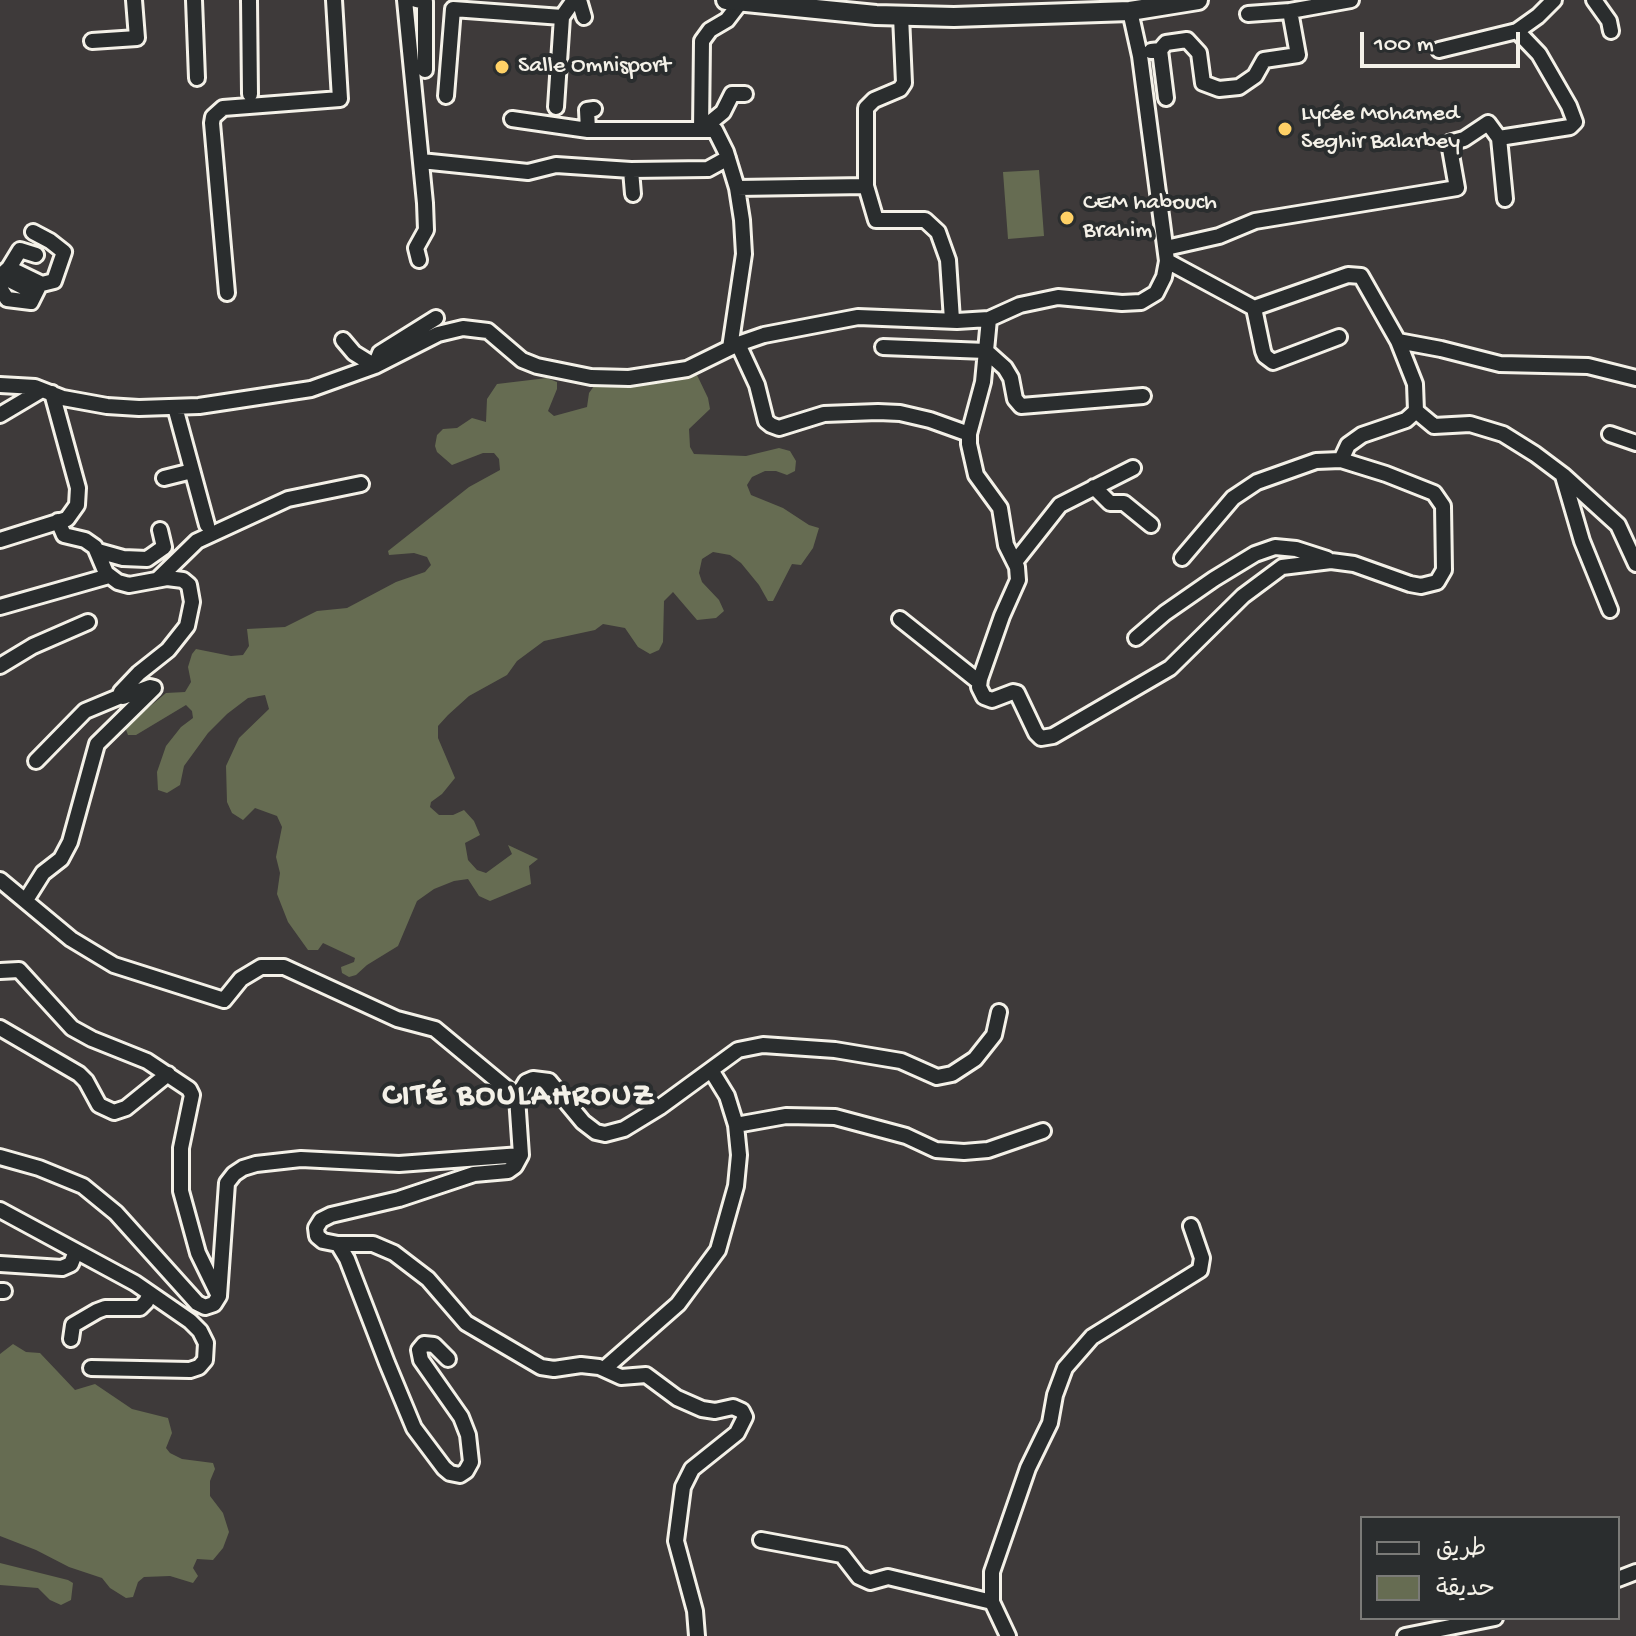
<!DOCTYPE html>
<html>
<head>
<meta charset="utf-8">
<style>
  body { margin:0 }
  #map { position:relative; width:1636px; height:1636px; overflow:hidden; background:#3e3a3a; font-family:"Gochi Hand","Playpen Sans Arabic",sans-serif }
  canvas { display:block }
  .legend { position:absolute; left:1360px; top:1516px; width:260px; height:104px; box-sizing:border-box; background:#2a2d2e; border:2px solid #7b7b78; margin:0; padding:10px 14px; list-style:none; font-size:24px; color:#f4f1e8 }
  .legend li { display:flex; align-items:center; gap:16px; height:40px }
  .legend b { width:40px; border:2px solid #7b7b78 }
  .scale { position:absolute; left:1360px; top:32px; width:160px; height:36px; box-sizing:border-box; border:4px solid #f4f1e8; border-top:0; padding-left:10px; font-size:24px; line-height:28px; white-space:nowrap; color:#f4f1e8; -webkit-text-stroke:6px #2a2d2e; paint-order:stroke }
</style>
</head>
<body>
<div id="map">
<canvas width="1636" height="1636"></canvas>
<ul class="legend">
<li><b style="height:10px;background:#2a2d2e"></b>طريق</li>
<li><b style="height:22px;background:#666c52"></b>حديقة</li>
</ul>
<div class="scale">100 m</div>
</div>
<script>
const g = document.querySelector('canvas').getContext('2d');
g.lineJoin = 'round';
function fill(path, color) {
  g.fillStyle = color;
  g.fill(path, 'evenodd');
}
function poly(rows) {
  const path = new Path2D();
  for (const r of rows) {
    path.moveTo(r[0], r[1]);
    for (let i = 2; i < r.length; i += 2) path.lineTo(r[i], r[i + 1]);
  }
  return path;
}
function strokePath(path, color, width, dash) {
  g.strokeStyle = color;
  g.lineWidth = width;
  g.lineCap = dash ? 'butt' : 'round';
  g.setLineDash(dash || []);
  g.stroke(path);
}
function drawText(font, color, halo, rows, align = 'center') {
  g.font = font + ' "Gochi Hand",sans-serif';
  g.lineWidth = 8;
  g.setLineDash([]);
  g.textBaseline = 'middle';
  g.strokeStyle = halo;
  g.fillStyle = color;
  for (const [text, x, y, turn = 0] of rows) {
    g.save();
    g.translate(x, y);
    g.rotate((+turn || 0) * Math.PI / 180);
    g.textAlign = isNaN(turn) ? turn : align;
    if (halo) g.strokeText(text, 0, 0);
    g.fillText(text, 0, 0);
    g.restore();
  }
}
fill(poly([
  [1039,170,1044,236,1008,239,1003,172],
  [697,375,708,398,710,409,689,429,690,447,694,454,746,456,779,448,790,451,796,461,795,471,787,475,776,471,765,471,752,477,747,485,751,495,783,508,809,525,819,528,813,548,801,565,792,564,773,601,768,601,759,585,741,563,730,555,713,552,702,559,699,573,702,582,719,600,724,611,716,618,697,620,673,592,664,601,663,642,659,650,650,654,638,647,625,628,603,624,595,630,544,641,517,661,507,675,469,696,448,715,438,726,438,738,455,778,442,794,431,802,430,807,439,815,453,815,464,810,474,821,480,835,465,843,468,860,477,870,486,873,512,854,508,845,538,859,529,866,531,884,490,901,479,896,468,879,454,881,434,889,417,901,398,946,367,965,356,975,349,977,342,973,341,967,354,962,355,958,323,943,318,950,308,950,288,922,277,894,280,873,276,857,282,827,277,816,255,808,243,820,232,813,227,802,226,766,239,738,269,709,265,695,248,698,227,714,208,733,184,766,180,785,167,793,158,790,157,772,166,746,181,727,193,718,192,711,186,705,136,735,128,735,125,727,166,693,185,692,191,682,188,667,192,654,196,649,231,656,243,655,249,646,247,629,285,627,317,611,347,608,396,582,425,572,431,565,427,557,414,553,389,555,388,551,469,487,500,470,499,459,494,453,483,453,452,465,437,452,435,446,437,435,443,429,457,428,472,418,486,422,487,399,497,384,547,378,557,382,557,389,548,411,554,416,587,407,589,393,594,386,650,384],
  [13,1344,26,1352,40,1353,75,1390,95,1384,132,1409,168,1418,172,1433,166,1448,170,1453,182,1459,213,1463,215,1469,210,1481,210,1496,223,1513,229,1532,223,1548,213,1560,197,1559,193,1568,198,1576,193,1583,170,1576,144,1577,138,1582,133,1597,126,1598,110,1588,102,1578,69,1567,36,1550,0,1536,0,1354],
  [0,1563,68,1580,73,1583,71,1600,61,1605,50,1600,38,1588,0,1585]
]), '#666c52');
const minor = poly([
  [194,0,197,78],
  [249,0,250,94],
  [405,0,425,203,426,230,416,248,419,260],
  [416,0,425,2,425,70],
  [579,0,584,17],
  [1594,0,1609,21,1611,31],
  [1248,14,1290,11],
  [901,16,904,83,900,89,874,100,866,108,866,186,876,220,925,220,938,232,948,260,952,320],
  [562,17,574,0],
  [92,41,137,38,134,0],
  [1160,50,1166,43,1187,40,1199,53,1203,83,1219,89,1239,87,1255,76,1264,60,1298,55,1290,11,1351,0],
  [1439,50,1517,31,1538,16,1554,0],
  [1151,51,1160,50,1166,98],
  [446,96,453,9,562,17,556,107],
  [512,119,588,130,701,130,723,112,732,94,745,94],
  [588,130,587,110,594,109],
  [1499,138,1570,127,1575,122,1569,106,1539,54,1517,31],
  [421,161,528,172,556,165,631,170,708,169,728,158],
  [631,170,633,194],
  [737,188,866,186],
  [1166,248,1219,236,1255,221,1457,188,1449,143,1464,139,1488,123,1499,138,1505,199],
  [1167,261,1254,308,1348,275,1361,276,1398,341,1415,384,1416,411,1406,420,1362,435,1348,445,1341,460],
  [9,268,42,284,54,281,64,252,50,241,33,232],
  [0,276,9,268,20,250,36,255],
  [1,276,35,293],
  [0,288,7,299,31,302,40,284],
  [227,293,212,123,213,117,223,108,340,99,334,0],
  [1254,308,1263,351,1265,356,1273,362,1339,337],
  [989,319,983,382,969,434,969,444,976,475,1000,508,1006,545,1017,567,1018,580,1002,616,980,679,979,687,984,697,992,700,1013,692,1017,693,1036,733,1041,738,1053,736,1170,668,1243,596,1282,567,1331,561,1354,564,1410,584,1421,586,1437,582,1444,570,1443,506,1434,493,1386,474,1341,460,1316,461,1257,482,1233,498,1182,558],
  [343,340,354,353,375,366,380,353,436,318],
  [1398,341,1441,349,1500,364,1588,366,1636,378],
  [738,344,757,385,766,421,771,425,779,428,824,414,878,412,900,413,930,420,969,434],
  [883,347,986,351,1005,368,1011,378,1015,399,1021,406,1143,396],
  [730,348,744,254,742,220,737,188,726,152,715,130,701,130,702,41,710,30,727,20,740,3],
  [0,385,35,387,63,398,107,406,139,408,199,406,311,389,375,366,438,334,463,328,488,331,522,360,537,366,591,377,629,378,687,369,738,344,764,335,858,317,957,321,989,319,1020,305,1058,297,1122,303,1141,302,1156,293,1164,277,1167,261,1140,56,1130,11],
  [175,407,207,525],
  [1416,411,1434,426,1470,424,1503,434,1535,454,1563,475,1618,525,1636,564],
  [0,415,42,390],
  [1610,434,1636,443],
  [1563,476,1582,541,1610,610],
  [164,478,192,471],
  [1094,487,1110,503,1124,503,1151,525],
  [0,540,67,519,77,505,78,488,52,393],
  [98,551,123,558,147,559,164,547,160,530],
  [1015,562,1060,505,1133,468],
  [157,580,197,541,288,499,361,484],
  [0,607,109,576],
  [900,619,979,682],
  [1136,638,1165,613,1214,579,1255,554,1275,547,1296,549,1327,559],
  [0,666,33,646,88,622],
  [36,761,85,711,121,696],
  [0,880,71,939,114,965,224,1000,241,979,261,967,284,967,397,1019,435,1029,517,1097,521,1155],
  [26,900,43,873,61,859,70,842,97,744,154,688,150,687,123,697,120,695,121,692,139,673,168,650,187,626,192,602,189,585,183,580,167,578,129,585,118,582,106,573,95,547,85,540,64,535,58,521],
  [0,971,19,970,72,1028,92,1039,147,1061,189,1089,192,1095,181,1148,181,1191,198,1253,219,1296],
  [0,1028,79,1074,86,1081,99,1105,114,1112,126,1108,168,1074],
  [517,1097,526,1082,533,1079,549,1081,583,1122,596,1132,605,1134,624,1129,660,1107,738,1050,763,1045,835,1050,901,1061,937,1077,952,1074,975,1059,994,1035,999,1012],
  [736,1125,786,1116,835,1117,906,1136,936,1150,964,1152,988,1150,1043,1131],
  [0,1157,39,1168,83,1186,116,1213,197,1303,205,1307,214,1304,219,1296,227,1183,234,1174,243,1168,256,1164,301,1159,399,1164,521,1155,515,1166,508,1171,474,1174,399,1199,331,1215,321,1220,316,1228,317,1236,323,1241,338,1244,373,1244,394,1253,428,1279,466,1323,541,1367,554,1369,581,1365,599,1367,621,1377,646,1375,677,1398,702,1409,715,1411,733,1407,742,1411,745,1417,737,1433,692,1469,683,1487,676,1541,695,1611,697,1636],
  [0,1210,135,1283,190,1321,200,1331,206,1343,205,1360,199,1367,190,1370,91,1368],
  [338,1244,347,1259,387,1363,414,1428,444,1468,450,1473,460,1475,466,1471,471,1462,468,1435,461,1417,421,1360,419,1350,424,1344,434,1345,448,1359],
  [0,1264,62,1268,71,1264,76,1251],
  [0,1291,4,1291],
  [71,1339,73,1325,97,1311,105,1308,140,1308,146,1302,150,1294],
  [604,1369,678,1304,718,1250,736,1186,739,1155,736,1125,727,1096,711,1070],
  [761,1540,842,1555,859,1577,870,1582,888,1577,992,1602],
  [1618,1579,1636,1572],
  [1008,1636,992,1602,992,1572,1028,1468,1050,1423,1055,1395,1065,1368,1092,1337,1200,1270,1202,1258,1191,1226],
  [1405,1636,1495,1618]
]);
const major = poly([
  [726,0,876,15,954,17,1130,11,1198,0]
]);
strokePath(minor, '#f4f1e8', 20);
strokePath(major, '#f4f1e8', 24);
strokePath(minor, '#2a2d2e', 14);
strokePath(major, '#2a2d2e', 18);
for (const [x, y, r, color] of [
  [502,67,8,"#ffd166"],
  [1285,129,8,"#ffd166"],
  [1067,218,8,"#ffd166"]
]) {
  const dot = new Path2D();
  dot.arc(x, y, r, 0, 2 * Math.PI);
  g.fillStyle = color;
  g.fill(dot);
  strokePath(dot, '#2a2d2e', 3);
}
drawText('24px', '#f4f1e8', '#2a2d2e', [
  ["Salle Omnisport",518,67],
  ["Lycée Mohamed",1301,115],
  ["Seghir Balarbey",1301,143],
  ["CEM habouch",1083,204],
  ["Brahim",1083,232]
], 'left');
g.letterSpacing = '2px';
drawText('bold 32px', '#f4f1e8', '#2a2d2e', [
  ["CITÉ BOULAHROUZ",519,1098]
]);
g.letterSpacing = '0px';
</script>
</body>
</html>
